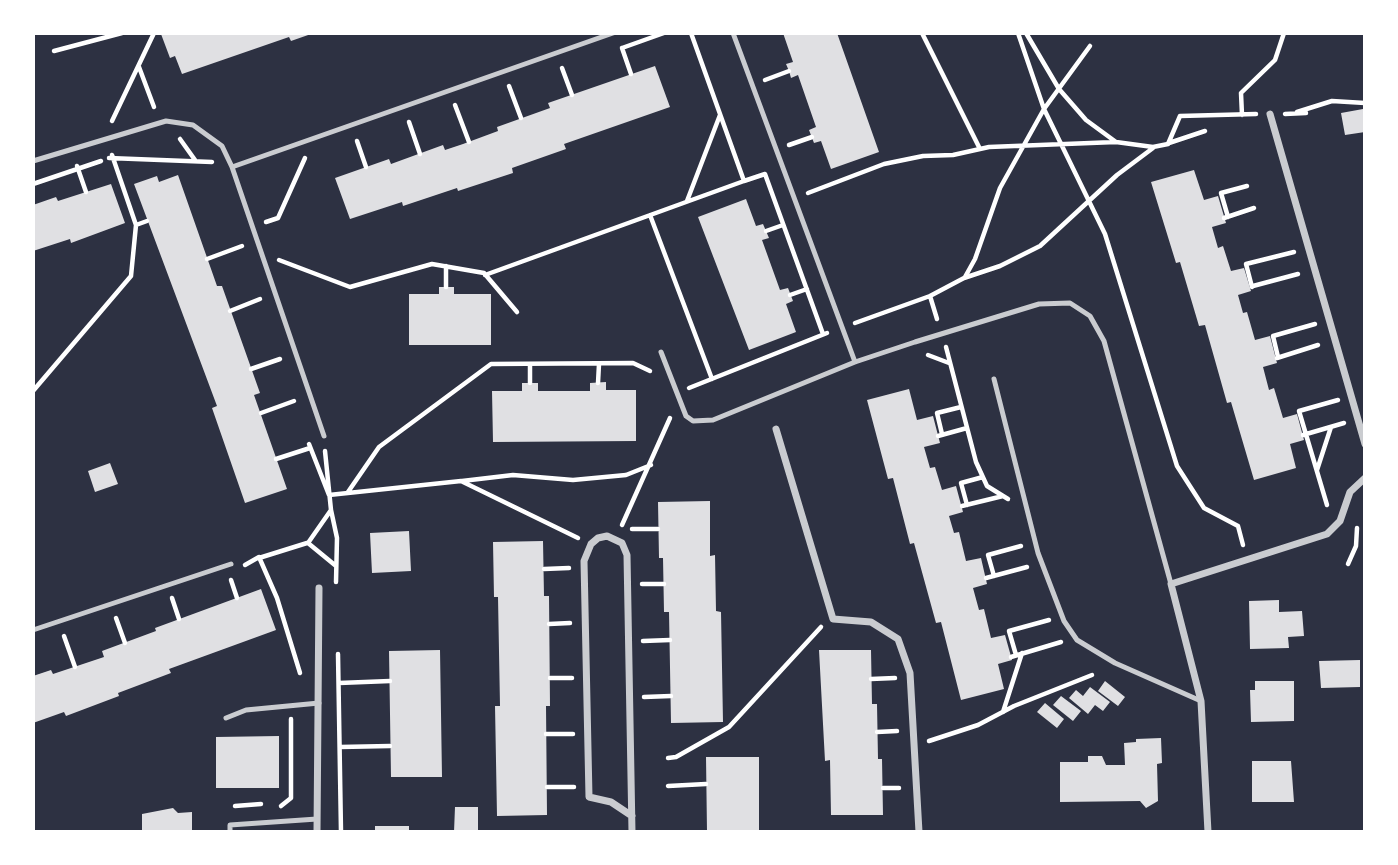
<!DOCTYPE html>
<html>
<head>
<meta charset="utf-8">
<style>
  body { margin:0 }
  #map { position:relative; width:1398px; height:865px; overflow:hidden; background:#2d3142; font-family:"Noto Serif",serif }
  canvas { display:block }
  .frame { position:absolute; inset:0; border:35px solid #fff; pointer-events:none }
</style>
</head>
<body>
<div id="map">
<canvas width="1398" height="865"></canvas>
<div class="frame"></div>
</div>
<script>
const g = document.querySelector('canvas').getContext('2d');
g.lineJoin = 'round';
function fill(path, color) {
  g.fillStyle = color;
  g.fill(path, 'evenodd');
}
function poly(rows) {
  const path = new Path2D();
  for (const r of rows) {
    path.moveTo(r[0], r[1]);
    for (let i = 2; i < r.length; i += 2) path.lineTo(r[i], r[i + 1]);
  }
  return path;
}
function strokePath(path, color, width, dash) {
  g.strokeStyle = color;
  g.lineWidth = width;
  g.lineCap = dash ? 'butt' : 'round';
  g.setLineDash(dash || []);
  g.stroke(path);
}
fill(poly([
  [164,33,311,33,311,34,291,41,289,37,182,74,175,56,170,58,161,34],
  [783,33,837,33,879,152,831,169,821,141,814,143,809,130,816,127,798,75,791,78,789,71,786,64,793,62],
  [655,66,670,107,564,144,566,149,512,168,513,173,458,191,457,188,403,206,402,202,350,219,335,178,389,159,391,164,443,145,445,150,463,144,498,131,497,127,550,108,548,103],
  [1363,109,1365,132,1345,135,1341,113],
  [1194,170,1204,200,1218,196,1226,223,1212,227,1218,248,1223,246,1231,271,1244,268,1251,291,1238,295,1243,313,1247,312,1255,340,1270,336,1277,363,1263,367,1269,390,1274,388,1283,418,1297,414,1304,440,1290,444,1296,468,1254,480,1231,402,1227,403,1205,325,1199,326,1180,262,1176,263,1151,182],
  [178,175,217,286,222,286,260,393,254,395,287,489,245,503,212,408,217,406,134,184,157,176,159,182],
  [111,184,125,223,71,243,70,239,33,251,33,205,56,197,58,201],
  [746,199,756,226,763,224,769,238,762,240,780,290,788,288,793,301,786,304,796,332,749,350,698,217],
  [439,287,454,287,454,294,491,294,491,345,409,345,409,294,439,294],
  [606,382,606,390,636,390,636,441,493,442,492,391,522,391,522,383,538,383,538,391,590,391,590,383],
  [909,389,917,420,933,416,940,443,924,447,930,468,935,467,942,490,956,486,963,512,949,516,954,533,959,532,966,561,981,558,987,584,973,588,979,610,984,609,991,638,1005,635,1012,660,998,664,1004,689,961,700,941,622,936,623,914,543,910,544,893,478,888,479,867,400],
  [110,463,118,484,95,492,88,471],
  [710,501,710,556,715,555,716,611,721,612,723,722,671,723,669,612,664,612,663,558,659,558,658,502],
  [409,531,411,571,372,573,370,533],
  [543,541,544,596,549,596,550,706,546,706,547,815,497,816,495,706,500,706,498,597,494,597,493,542],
  [261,589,276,630,169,669,171,673,118,693,119,696,66,716,64,712,33,723,33,676,51,670,53,674,104,657,102,651,156,631,155,628],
  [1279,600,1279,612,1302,611,1304,636,1288,637,1289,648,1250,649,1249,601],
  [440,650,442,777,391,777,389,651],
  [819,650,871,650,872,704,877,704,878,759,882,759,883,815,831,815,830,760,825,761],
  [1360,660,1360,687,1321,688,1319,661],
  [1105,681,1125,697,1118,706,1098,691],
  [1255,681,1294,681,1294,721,1251,722,1250,690,1255,690],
  [1090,687,1110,702,1103,711,1095,705,1088,714,1069,698,1076,690,1083,696],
  [1061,696,1081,711,1073,721,1053,705],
  [1045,703,1064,719,1057,728,1037,712],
  [279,736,279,788,216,788,216,737],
  [1161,738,1162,763,1157,764,1158,801,1146,808,1140,801,1060,802,1060,762,1088,762,1088,756,1102,756,1106,765,1125,765,1124,743,1136,742,1136,739],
  [706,757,759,757,759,832,707,832],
  [1252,761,1291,761,1294,802,1252,802],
  [455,807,478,807,478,832,454,832],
  [173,808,178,813,192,812,192,832,142,832,142,814],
  [375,826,409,826,409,832,375,832]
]), '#e0e0e3');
strokePath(poly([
  [691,33,744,181,765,174,823,334],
  [922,33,980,149],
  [1018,33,1044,109,1105,234,1177,466,1204,508,1238,526,1243,545],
  [1026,33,1059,89,1086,120,1116,142],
  [622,48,664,33],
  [622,48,631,74],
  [54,51,122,33],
  [139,67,154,107],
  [562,68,572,95],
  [765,80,789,71],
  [509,86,521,118],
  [455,105,469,142],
  [1297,112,1332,101,1365,103],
  [1285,114,1306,113],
  [1242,115,1241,93,1275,60,1284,33],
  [112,121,154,33],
  [409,122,420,154],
  [180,139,195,160],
  [357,141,366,167],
  [1169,143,1205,131],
  [789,145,812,137],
  [109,158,212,162],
  [77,166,86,192],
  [33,184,101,161],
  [808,193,884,164,923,156,953,155,989,147,1116,142,1153,147,1168,144,1180,116,1256,114],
  [687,201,720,115],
  [650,215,712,379],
  [1228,217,1221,193,1247,186],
  [1224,218,1254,208],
  [266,222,278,218,305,158],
  [136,225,147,221],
  [766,231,783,225],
  [207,259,242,246],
  [279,260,350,287,432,264,484,273,517,312],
  [446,266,446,287],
  [485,275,744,181],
  [965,277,975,259,1000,188,1044,109,1090,46],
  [1253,286,1298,274],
  [1252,287,1246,264,1294,252],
  [790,295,807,289],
  [930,296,964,278,1000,266,1040,246,1117,175,1153,148],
  [230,311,260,299],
  [855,323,930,296,937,319],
  [946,347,976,462,987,486,1008,499],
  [928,355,949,363],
  [1278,357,1273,336,1315,324],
  [1277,358,1318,345],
  [251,369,280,359],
  [530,383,530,364],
  [598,383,599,364],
  [689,388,827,333],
  [33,391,131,276,136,225,112,155],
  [261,413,294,401],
  [942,434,937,413,961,407],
  [1303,435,1344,423],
  [938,436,967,428],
  [309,444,329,495,461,481,578,538],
  [325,451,331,510,308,543,336,566],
  [276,459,310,448],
  [1317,470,1331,427],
  [462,481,513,475,573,480,626,475,651,465],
  [348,492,379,447,491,364,633,363,650,371],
  [967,505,961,483,983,477],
  [1327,505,1299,411,1338,400],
  [962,506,1003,496],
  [331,510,337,538,336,582],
  [622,525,670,418],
  [632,529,658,529],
  [259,558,307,543],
  [1348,564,1356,546,1357,528],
  [245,565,259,557,277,598,300,673],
  [544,569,569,568],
  [994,576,988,555,1021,546],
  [986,578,1027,567],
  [231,580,237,598],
  [642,584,664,584],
  [172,598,179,619],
  [116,618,125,643],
  [549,624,570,623],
  [64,636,75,667],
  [643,641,670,640],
  [338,654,341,832],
  [1016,655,1009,631,1049,620],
  [1011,657,1061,642],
  [550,678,572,678],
  [871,679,895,678],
  [339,683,390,681],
  [644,697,671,696],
  [1003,712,1022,653],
  [877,732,897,731],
  [546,734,573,734],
  [929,741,978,725,1014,706,1092,675],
  [340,747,390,746],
  [668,758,676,757,729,727,821,627],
  [668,786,706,784],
  [547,787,574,787],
  [883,788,899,788],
  [235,806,261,804],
  [281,806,291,798,291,719]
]), '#fff', 4.5);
strokePath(poly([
  [733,33,855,362],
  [33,161,166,121,193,125,222,146,232,167,613,33],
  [232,167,324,436],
  [661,352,686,416,693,421,713,420,855,362,915,342,1039,304,1070,303,1090,316,1104,341,1171,584],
  [994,379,1038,553,1064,621,1077,640,1115,663,1201,701],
  [33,630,231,564],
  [226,718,246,710,319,703],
  [230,832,230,825,317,819]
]), '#caccd0', 5);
strokePath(poly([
  [1270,114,1365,444],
  [776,429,833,619,871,622,898,639,910,673,919,832],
  [632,816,611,802,589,797,584,561,591,544,598,538,607,536,622,543,627,555,632,832],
  [317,832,319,588],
  [1208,832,1201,701,1171,584,1327,534,1340,521,1350,492,1365,478]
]), '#caccd0', 7);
</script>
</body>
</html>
